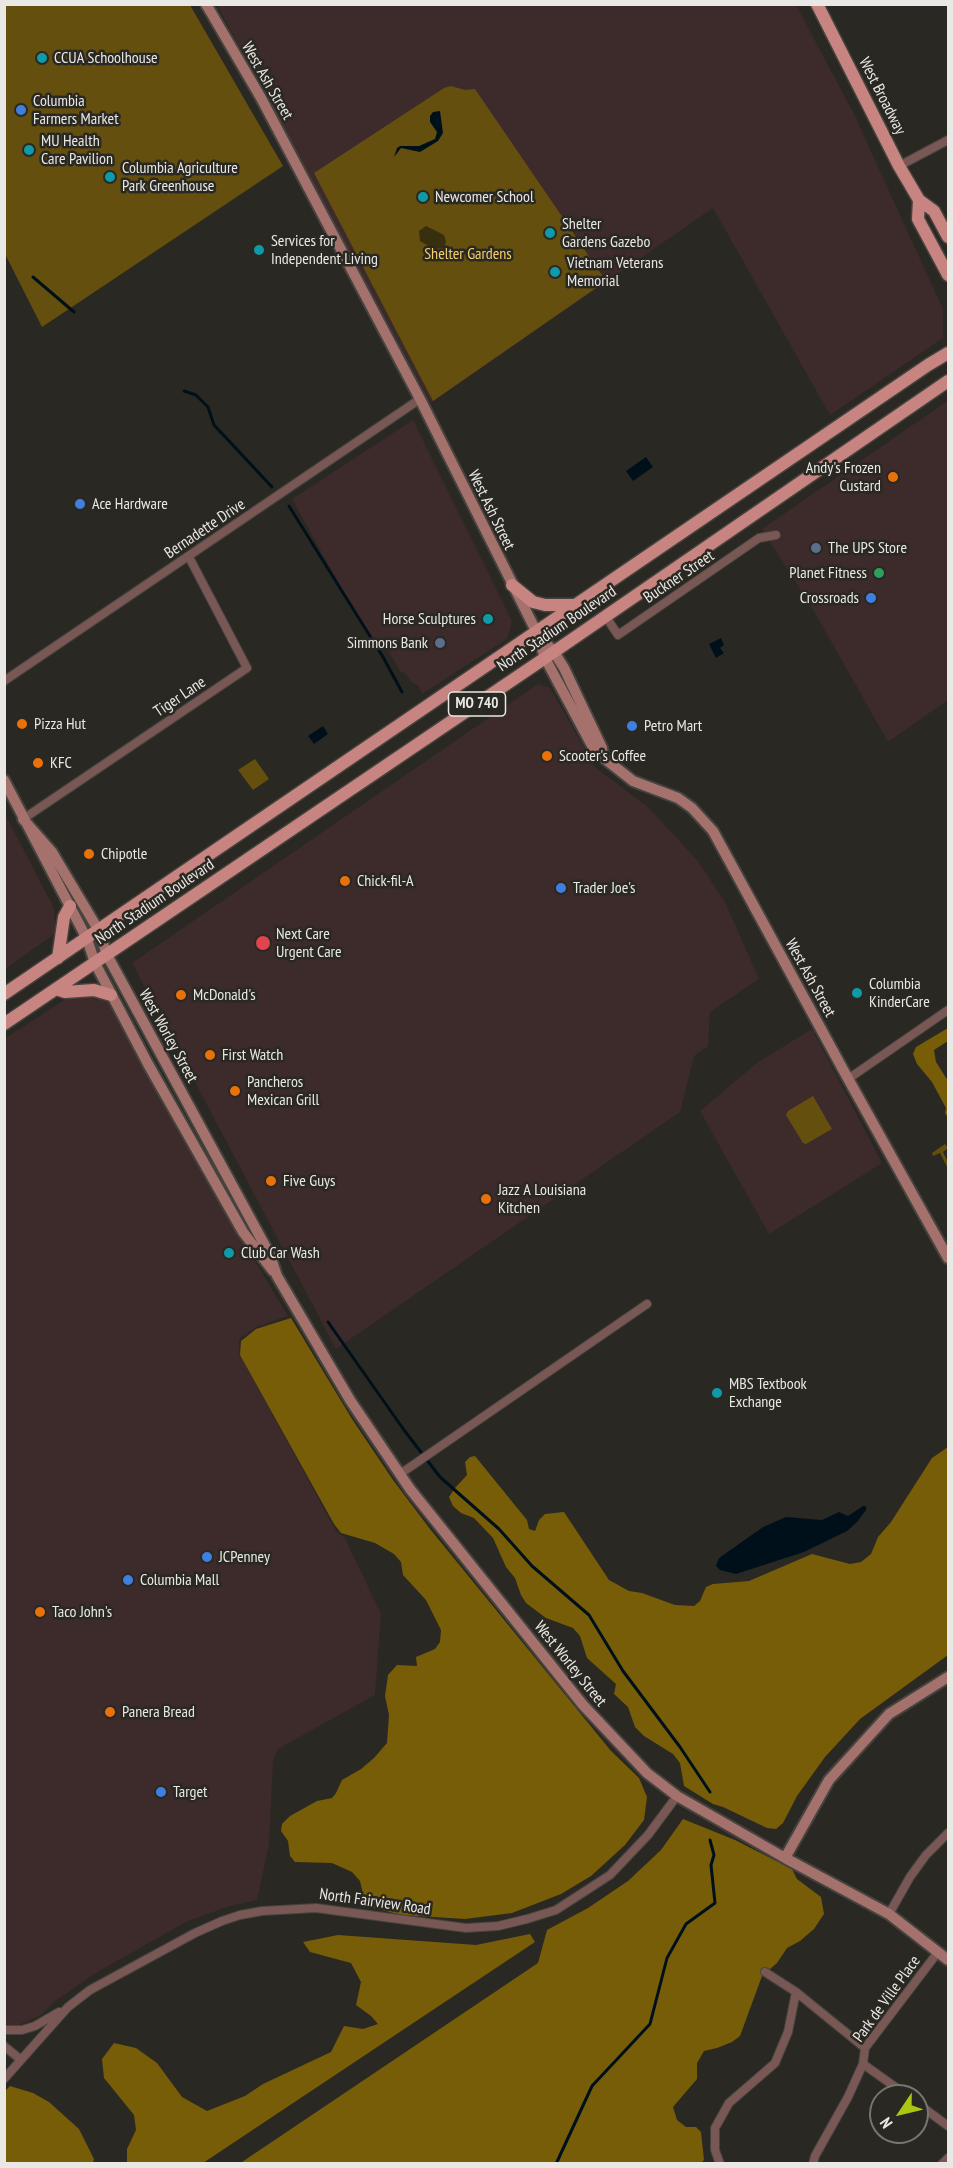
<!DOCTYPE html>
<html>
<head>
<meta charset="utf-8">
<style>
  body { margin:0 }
  #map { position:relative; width:953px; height:2168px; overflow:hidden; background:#2a2822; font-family:"PT Sans Narrow",sans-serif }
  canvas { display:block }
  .frame { position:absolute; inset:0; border:6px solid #eae8e4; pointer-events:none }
  .north { position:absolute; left:869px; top:2084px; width:60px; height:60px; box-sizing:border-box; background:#2a2822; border:2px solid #777570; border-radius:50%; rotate:235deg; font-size:16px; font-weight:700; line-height:24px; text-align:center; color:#eae8e4 }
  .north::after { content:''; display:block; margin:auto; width:21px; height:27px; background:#acc613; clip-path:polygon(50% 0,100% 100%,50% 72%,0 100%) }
</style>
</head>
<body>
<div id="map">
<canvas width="953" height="2168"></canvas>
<div class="frame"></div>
<div class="north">N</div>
</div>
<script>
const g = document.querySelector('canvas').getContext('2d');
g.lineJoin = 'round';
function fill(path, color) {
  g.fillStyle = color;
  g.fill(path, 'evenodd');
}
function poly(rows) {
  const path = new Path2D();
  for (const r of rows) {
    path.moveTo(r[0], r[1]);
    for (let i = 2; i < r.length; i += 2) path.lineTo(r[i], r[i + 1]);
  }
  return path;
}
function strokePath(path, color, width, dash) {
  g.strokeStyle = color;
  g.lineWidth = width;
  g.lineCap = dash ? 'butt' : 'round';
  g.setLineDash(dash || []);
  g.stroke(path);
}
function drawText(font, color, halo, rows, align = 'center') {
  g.font = font + ' "PT Sans Narrow",sans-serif';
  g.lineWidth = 5;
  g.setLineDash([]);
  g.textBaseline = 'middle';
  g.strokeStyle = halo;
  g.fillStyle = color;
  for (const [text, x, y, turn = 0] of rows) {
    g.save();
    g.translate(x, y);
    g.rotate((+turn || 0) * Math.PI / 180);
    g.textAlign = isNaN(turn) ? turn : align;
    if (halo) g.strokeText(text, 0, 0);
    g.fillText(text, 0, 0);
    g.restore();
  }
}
fill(poly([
  [217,5,796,5,853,112,943,309,943,338,830,415,713,208,431,403],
  [946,402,948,402,948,700,888,742,811,606,762,529],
  [413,420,512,621,507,639,422,694,418,685,412,683,406,674,400,671,388,650,374,647,292,499],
  [538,684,550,688,596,768,649,808,697,860,725,902,759,979,710,1012,708,1046,694,1056,680,1112,336,1349,132,963],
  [4,812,54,908,56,933,5,969],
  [99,996,108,1003,220,1203,288,1316,256,1327,239,1339,239,1353,336,1531,345,1538,381,1614,375,1695,278,1749,273,1761,269,1844,257,1900,227,1907,188,1921,94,1974,58,1999,41,2015,19,2025,5,2025,4,1039,69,997],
  [812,1029,882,1163,769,1234,700,1111,758,1062]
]), '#3d2a2b');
fill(poly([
  [5,4,190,5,283,166,42,327,5,254],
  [451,86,465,90,475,89,606,281,433,401,314,173,444,88],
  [255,759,269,779,253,790,238,770],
  [813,1096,832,1129,806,1144,803,1143,786,1115,788,1111],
  [945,1144,948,1148,943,1152,948,1162,948,1169,940,1153,933,1156,932,1153]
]), '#644f0f');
fill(poly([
  [948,1028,948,1041,934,1050,936,1062,948,1081,948,1118,945,1113,946,1108,932,1082,917,1064,913,1054,916,1047],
  [291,1318,352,1419,393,1480,430,1529,611,1751,639,1778,647,1797,644,1820,625,1845,591,1876,561,1894,512,1913,465,1919,402,1915,373,1908,365,1903,360,1881,352,1872,332,1863,295,1862,290,1856,288,1841,281,1831,282,1824,290,1816,317,1801,332,1798,336,1793,342,1780,361,1769,374,1758,387,1743,389,1715,385,1696,388,1675,397,1665,417,1666,416,1657,435,1649,440,1642,441,1630,426,1600,403,1575,401,1562,394,1554,375,1543,341,1533,334,1524,240,1355,241,1341,256,1329],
  [948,1447,948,1655,860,1719,825,1757,797,1796,783,1823,776,1829,767,1828,723,1807,713,1804,684,1786,680,1763,673,1754,644,1736,635,1727,628,1707,614,1694,616,1684,587,1658,580,1636,573,1628,546,1618,526,1603,521,1595,515,1578,506,1567,493,1538,474,1518,461,1513,453,1506,449,1497,455,1488,467,1475,465,1462,470,1457,475,1456,527,1520,529,1529,535,1531,539,1520,545,1514,564,1512,609,1580,629,1591,642,1593,675,1605,694,1606,700,1601,706,1587,713,1584,749,1581,812,1554,850,1564,861,1562,871,1554,878,1537,891,1522,932,1458],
  [683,1819,735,1840,792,1869,797,1879,821,1897,824,1914,814,1929,800,1941,787,1948,777,1963,762,1976,740,2036,732,2042,717,2048,704,2051,697,2063,697,2079,673,2107,677,2120,686,2127,696,2127,701,2132,704,2160,701,2163,239,2164,538,1963,547,1930,588,1908,628,1881,661,1850],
  [530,1934,535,1942,203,2163,127,2163,127,2149,136,2130,134,2115,104,2078,102,2059,114,2043,136,2048,157,2063,182,2097,207,2111,245,2096,263,2084,331,2052,344,2026,363,2029,378,2024,371,2016,356,2005,361,1982,351,1963,310,1952,303,1942,338,1935,476,1945],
  [10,2086,33,2093,49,2102,79,2129,94,2159,93,2163,5,2163,5,2091]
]), '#775d08');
fill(poly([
  [426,226,444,235,446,242,444,248,434,249,420,241,419,231]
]), '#382f0f');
fill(poly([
  [440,111,443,133,438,141,420,152,401,148,394,157,397,148,400,146,419,146,435,139,437,132,430,122,430,116,433,112],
  [646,457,653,467,633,481,626,471],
  [721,638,724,645,720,648,724,653,716,658,709,644],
  [323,726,328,734,314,744,308,736],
  [863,1506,866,1506,866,1510,857,1522,847,1531,804,1552,736,1574,720,1570,716,1566,719,1558,763,1527,786,1517,822,1520,839,1512,848,1516]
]), '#00101b');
strokePath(poly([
  [33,277,74,312],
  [184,391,196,395,208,407,214,425,272,487],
  [289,506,383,657,402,692],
  [328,1322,404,1430,440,1477,499,1529,532,1566,589,1615,623,1671,680,1747,710,1792],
  [556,2164,592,2086,650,2024,667,1958,686,1924,715,1903,711,1865,714,1855,710,1840]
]), '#00101b', 3);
const street = poly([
  [899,166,948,140],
  [606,617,618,635,759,538,776,535],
  [4,681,420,399],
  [23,819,247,668,189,557],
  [848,1079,948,1010],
  [400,1474,647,1304],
  [889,1914,910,1877,926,1855,948,1833],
  [765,1972,796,1992,865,2048],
  [4,2030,22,2030,35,2026,59,2012],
  [4,2046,20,2059],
  [4,2079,68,2007,90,1990,195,1933,222,1921,240,1915,262,1911,316,1908,466,1928,498,1926,527,1919,556,1910,610,1875,648,1835,677,1796],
  [908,2096,863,2064,865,2048,938,1952],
  [917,2103,948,2126],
  [720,2164,715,2150,715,2128,729,2103,775,2063,788,2032,796,1992],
  [813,2164,815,2156,848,2097,863,2064],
  [942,2164,948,2158]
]);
const secondary = poly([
  [206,4,261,98,420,399,537,633,545,658,590,742,595,751,633,781,678,798,692,808,713,831,846,1075,948,1258],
  [539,635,554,652,564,668,602,748,603,756],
  [4,780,87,939,95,963,148,1064,243,1232,273,1271],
  [23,819,52,852,99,931,107,955,270,1255,277,1276,350,1400,410,1489,583,1705,647,1773,677,1796,785,1858,889,1914,948,1960],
  [785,1858,829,1780,889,1714,948,1677]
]);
const primary = poly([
  [817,4,899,166,919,200,934,211,948,237],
  [919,200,918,219,948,275],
  [512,585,533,602,545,605,575,605],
  [58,958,64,917,70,906],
  [56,989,65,992,94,990,111,995],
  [4,994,928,365,948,353],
  [4,1024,545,658,948,381]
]);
strokePath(street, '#45433d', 10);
strokePath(secondary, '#45433d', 14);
strokePath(primary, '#45433d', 15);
strokePath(street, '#785755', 8);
strokePath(secondary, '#a5716d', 10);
strokePath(primary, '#c78480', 12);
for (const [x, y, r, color] of [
  [42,58,6,"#0f9aa8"],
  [21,110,6,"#3f7fe0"],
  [29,150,6,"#0f9aa8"],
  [110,177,6,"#0f9aa8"],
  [423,197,6,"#0f9aa8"],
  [550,233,6,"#0f9aa8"],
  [259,250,6,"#0f9aa8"],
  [555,272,6,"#0f9aa8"],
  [893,477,6,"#e8710a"],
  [80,504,6,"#3f7fe0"],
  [816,548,6,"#5c6f8a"],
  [879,573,6,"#2e9e5b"],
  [871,598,6,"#3f7fe0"],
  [488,619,6,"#0f9aa8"],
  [440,643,6,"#5c6f8a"],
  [22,724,6,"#e8710a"],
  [632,726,6,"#3f7fe0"],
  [547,756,6,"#e8710a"],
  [38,763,6,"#e8710a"],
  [89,854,6,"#e8710a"],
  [345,881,6,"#e8710a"],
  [561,888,6,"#3f7fe0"],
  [263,943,8,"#e0444e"],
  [857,993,6,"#0f9aa8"],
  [181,995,6,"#e8710a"],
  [210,1055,6,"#e8710a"],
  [235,1091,6,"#e8710a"],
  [271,1181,6,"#e8710a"],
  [486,1199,6,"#e8710a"],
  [229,1253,6,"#0f9aa8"],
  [717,1393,6,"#0f9aa8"],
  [207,1557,6,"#3f7fe0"],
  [128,1580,6,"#3f7fe0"],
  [40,1612,6,"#e8710a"],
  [110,1712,6,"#e8710a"],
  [161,1792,6,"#3f7fe0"]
]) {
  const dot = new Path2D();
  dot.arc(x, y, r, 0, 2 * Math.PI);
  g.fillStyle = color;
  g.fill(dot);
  strokePath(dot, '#2a2822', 2);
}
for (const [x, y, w] of [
  [477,704,57]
]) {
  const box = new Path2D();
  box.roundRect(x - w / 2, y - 12, w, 24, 4.5);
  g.fillStyle = '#2a2822';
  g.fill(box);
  strokePath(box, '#eae8e4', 1.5);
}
drawText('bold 15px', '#eae8e4', null, [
  ["MO 740",477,704]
]);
drawText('16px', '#eae8e4', '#2a2822', [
  ["CCUA Schoolhouse",54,58],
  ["Columbia",33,101],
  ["Farmers Market",33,119],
  ["MU Health",41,141],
  ["Care Pavilion",41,159],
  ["Columbia Agriculture",122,168],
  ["Park Greenhouse",122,186],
  ["Newcomer School",435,197],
  ["Shelter",562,224],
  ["Gardens Gazebo",562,242],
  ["Services for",271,241],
  ["Independent Living",271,259],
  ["Vietnam Veterans",567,263],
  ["Memorial",567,281],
  ["Andy's Frozen",881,468,"right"],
  ["Custard",881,486,"right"],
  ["Ace Hardware",92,504],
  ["The UPS Store",828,548],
  ["Planet Fitness",867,573,"right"],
  ["Crossroads",859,598,"right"],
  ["Horse Sculptures",476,619,"right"],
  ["Simmons Bank",428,643,"right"],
  ["Pizza Hut",34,724],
  ["Petro Mart",644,726],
  ["Scooter's Coffee",559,756],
  ["KFC",50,763],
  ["Chipotle",101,854],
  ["Chick-fil-A",357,881],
  ["Trader Joe's",573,888],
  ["Next Care",276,934],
  ["Urgent Care",276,952],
  ["Columbia",869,984],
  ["KinderCare",869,1002],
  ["McDonald's",193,995],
  ["First Watch",222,1055],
  ["Pancheros",247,1082],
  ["Mexican Grill",247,1100],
  ["Five Guys",283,1181],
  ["Jazz A Louisiana",498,1190],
  ["Kitchen",498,1208],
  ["Club Car Wash",241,1253],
  ["MBS Textbook",729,1384],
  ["Exchange",729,1402],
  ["JCPenney",219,1557],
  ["Columbia Mall",140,1580],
  ["Taco John's",52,1612],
  ["Panera Bread",122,1712],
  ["Target",173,1792]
], 'left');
drawText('16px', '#eae8e4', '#2a2822', [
  ["West Ash Street",267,81,60],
  ["West Broadway",882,96,63],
  ["West Ash Street",491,510,64],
  ["Bernadette Drive",205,529,-34],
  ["Buckner Street",679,577,-34],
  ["North Stadium Boulevard",557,629,-34],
  ["Tiger Lane",180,697,-34],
  ["North Stadium Boulevard",155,902,-34],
  ["West Ash Street",810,978,61],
  ["West Worley Street",168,1036,61],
  ["West Worley Street",570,1664,51],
  ["North Fairview Road",375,1902,8],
  ["Park de Ville Place",887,1999,-54]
]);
drawText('16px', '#f5cf69', '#2a2822', [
  ["Shelter Gardens",468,254]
]);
</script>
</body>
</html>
